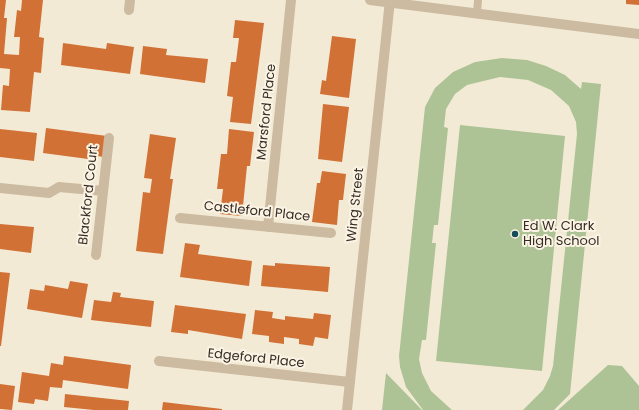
<!DOCTYPE html>
<html>
<head>
<meta charset="utf-8">
<style>
  body { margin:0 }
  canvas { display:block; background:#f3ead6 }
</style>
</head>
<body>
<canvas width="639" height="410"></canvas>
<script>
const g = document.querySelector('canvas').getContext('2d');
g.lineJoin = 'round';
function fill(path, color) {
  g.fillStyle = color;
  g.fill(path, 'evenodd');
}
function poly(rows) {
  const path = new Path2D();
  for (const r of rows) {
    path.moveTo(r[0], r[1]);
    for (let i = 2; i < r.length; i += 2) path.lineTo(r[i], r[i + 1]);
  }
  return path;
}
function strokePath(path, color, width, dash) {
  g.strokeStyle = color;
  g.lineWidth = width;
  g.lineCap = dash ? 'butt' : 'round';
  g.setLineDash(dash || []);
  g.stroke(path);
}
function drawText(font, color, halo, rows, align = 'center') {
  g.font = font + ' Poppins,sans-serif';
  g.lineWidth = 4;
  g.setLineDash([]);
  g.textBaseline = 'middle';
  g.strokeStyle = halo;
  g.fillStyle = color;
  for (const [text, x, y, turn = 0] of rows) {
    g.save();
    g.translate(x, y);
    g.rotate((+turn || 0) * Math.PI / 180);
    g.textAlign = isNaN(turn) ? turn : align;
    if (halo) g.strokeText(text, 0, 0);
    g.fillText(text, 0, 0);
    g.restore();
  }
}
fill(poly([
  [502,58,527,60,546,66,565,75,581,89,582,82,601,84,570,394,554,410,523,410,543,390,550,376,553,366,577,134,576,122,569,106,551,90,528,80,500,77,467,85,455,94,446,109,444,127,448,128,438,225,434,225,432,243,436,243,426,340,422,340,419,359,422,373,431,391,452,410,423,410,406,387,400,367,399,356,425,107,435,88,453,72,475,62],
  [460,125,565,136,542,371,436,361],
  [608,365,622,366,639,386,639,410,558,410],
  [386,373,422,410,382,410]
]), '#adc395');
fill(poly([
  [0,0,6,0,4,18,7,18,4,54,19,55,20,37,14,37,17,10,21,11,22,0,43,0,39,37,44,38,41,73,34,72,30,112,1,110,3,85,9,86,10,69,0,68],
  [626,0,639,0,639,5,626,4],
  [235,20,264,23,251,124,230,122,233,97,227,96,231,62,236,62,239,38,233,38],
  [332,36,356,39,349,98,320,94,322,80,326,81],
  [63,43,106,49,107,43,134,47,130,74,61,65],
  [143,46,167,49,166,55,208,59,205,83,140,74],
  [323,104,349,107,342,162,318,159],
  [46,128,107,136,104,157,89,155,88,159,43,153],
  [0,129,37,133,34,161,0,157],
  [229,129,254,132,250,166,247,166,242,216,220,214,223,189,217,189,221,154,227,154],
  [150,134,176,138,170,179,173,179,163,254,136,251,143,192,150,193,152,179,144,178],
  [322,171,346,174,343,200,339,200,337,225,312,222,317,183,320,183],
  [0,224,34,227,31,253,0,249],
  [185,243,200,245,198,254,252,261,249,286,180,277],
  [275,263,330,267,328,292,261,286,263,265,275,266],
  [0,272,10,273,1,346,0,346],
  [70,281,88,284,82,318,27,309,30,289,44,291,45,285,68,289],
  [113,292,121,293,120,297,154,301,151,327,91,320,94,300,111,302],
  [175,305,246,314,242,339,188,330,188,334,171,332],
  [255,310,273,312,272,318,285,320,285,316,313,319,314,313,331,315,328,339,315,337,313,346,299,344,299,339,284,337,284,344,269,342,269,336,252,334],
  [64,356,131,365,128,389,63,380,62,388,50,387,48,401,35,399,34,404,18,402,22,372,49,376,51,363,63,365],
  [0,384,15,386,12,410,0,409],
  [65,394,129,401,128,410,94,410,64,407],
  [163,402,222,409,222,410,162,410]
]), '#d27135');
strokePath(poly([
  [477,13,478,0]
]), '#ccbba1', 8);
strokePath(poly([
  [129,10,130,0],
  [0,188,49,193,59,187,103,191],
  [180,218,331,233],
  [268,227,291,0],
  [96,255,109,138],
  [159,361,350,382]
]), '#ccbba1', 10);
strokePath(poly([
  [370,0,639,34],
  [347,410,390,0]
]), '#ccbba1', 10);
for (const [x, y, r, color] of [
  [515,234,4,"#174d5b"]
]) {
  const dot = new Path2D();
  dot.arc(x, y, r, 0, 2 * Math.PI);
  g.fillStyle = color;
  g.fill(dot);
  strokePath(dot, '#fbf3e3', 1.5);
}
drawText('13px', '#362c25', '#fbf3e3', [
  ["Marsford Place",267,112,-84],
  ["Blackford Court",89,195,-84],
  ["Wing Street",356,205,-84],
  ["Castleford Place",257,212,6],
  ["Edgeford Place",256,359,6]
]);
drawText('13px', '#362c25', '#fbf3e3', [
  ["Ed W. Clark",523,227],
  ["High School",523,242]
], 'left');
</script>
</body>
</html>
